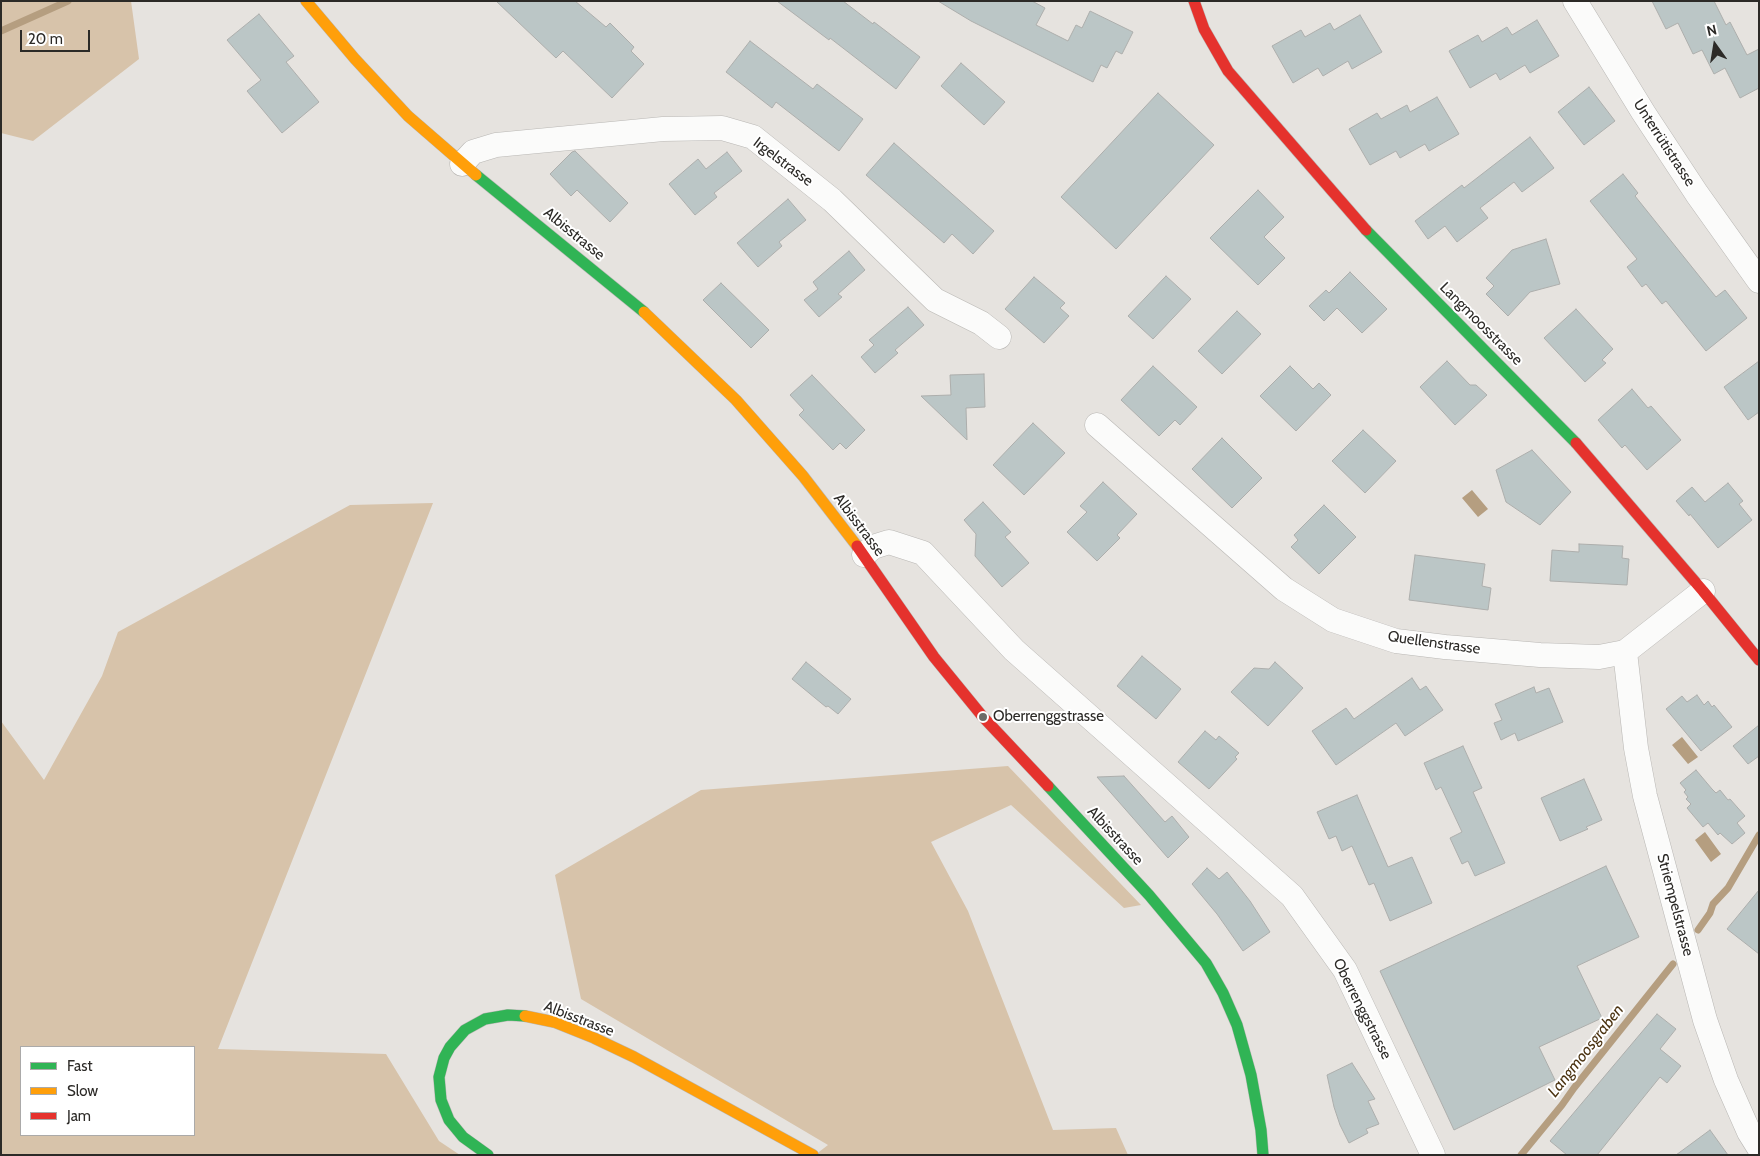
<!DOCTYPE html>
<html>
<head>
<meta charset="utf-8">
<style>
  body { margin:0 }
  #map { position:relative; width:1760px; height:1156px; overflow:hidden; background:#e6e3df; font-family:Cabin,sans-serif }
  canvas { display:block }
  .frame { position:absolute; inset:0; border:2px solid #2c2a27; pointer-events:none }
  .legend { position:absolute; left:20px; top:1046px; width:175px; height:90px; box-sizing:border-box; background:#fff; border:1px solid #abaaa9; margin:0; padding:6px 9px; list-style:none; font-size:15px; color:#2c2a27 }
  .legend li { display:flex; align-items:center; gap:10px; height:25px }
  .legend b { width:25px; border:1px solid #abaaa9 }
  .north { position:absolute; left:1690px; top:20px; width:50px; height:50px; -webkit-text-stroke:4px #fff; paint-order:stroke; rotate:347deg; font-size:14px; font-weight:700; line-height:20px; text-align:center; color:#2c2a27 }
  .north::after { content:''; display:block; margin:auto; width:18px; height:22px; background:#2c2a27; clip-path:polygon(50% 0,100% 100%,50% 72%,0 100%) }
  .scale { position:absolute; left:20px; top:30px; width:70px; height:22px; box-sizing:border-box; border:2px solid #2c2a27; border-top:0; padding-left:6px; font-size:15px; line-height:18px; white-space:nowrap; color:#2c2a27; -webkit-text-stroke:4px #fff; paint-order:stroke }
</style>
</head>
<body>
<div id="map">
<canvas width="1760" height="1156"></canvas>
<div class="frame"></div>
<ul class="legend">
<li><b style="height:6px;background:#30b455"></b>Fast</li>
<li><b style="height:6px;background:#ff9f0a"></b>Slow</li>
<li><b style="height:6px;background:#e5322d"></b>Jam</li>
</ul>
<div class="north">N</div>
<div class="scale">20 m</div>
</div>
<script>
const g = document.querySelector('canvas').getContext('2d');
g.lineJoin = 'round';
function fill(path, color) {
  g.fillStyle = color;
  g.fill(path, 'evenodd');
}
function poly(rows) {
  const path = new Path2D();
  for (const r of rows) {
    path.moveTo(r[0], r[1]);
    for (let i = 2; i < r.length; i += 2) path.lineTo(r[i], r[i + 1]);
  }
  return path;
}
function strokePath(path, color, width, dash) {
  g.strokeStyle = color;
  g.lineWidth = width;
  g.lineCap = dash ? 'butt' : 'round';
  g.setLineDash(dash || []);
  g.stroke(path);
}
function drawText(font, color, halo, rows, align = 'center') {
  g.font = font + ' Cabin,sans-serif';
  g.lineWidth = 4;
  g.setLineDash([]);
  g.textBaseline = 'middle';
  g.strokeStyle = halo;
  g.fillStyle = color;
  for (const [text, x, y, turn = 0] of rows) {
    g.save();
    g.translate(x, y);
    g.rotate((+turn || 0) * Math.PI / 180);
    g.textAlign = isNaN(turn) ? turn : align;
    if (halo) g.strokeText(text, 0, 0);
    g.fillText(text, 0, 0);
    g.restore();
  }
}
fill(poly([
  [1,1,131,1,139,59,33,141,1,133],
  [433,503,218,1049,386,1054,439,1141,460,1155,1,1155,1,721,44,780,102,676,118,632,350,505],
  [21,1047,194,1047,194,1135,21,1135],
  [1008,766,1141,905,1124,908,1011,805,931,842,968,911,1053,1130,1116,1128,1128,1155,815,1155,828,1145,581,999,555,875,701,790]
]), '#d7c3aa');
fill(poly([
  [1472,490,1488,509,1478,517,1462,498],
  [1682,737,1698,757,1688,764,1672,745],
  [1705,832,1721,854,1711,862,1695,840]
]), '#b59e80');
strokePath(poly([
  [1,31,68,1],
  [1698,930,1710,913,1713,904,1728,888,1759,835],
  [1521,1155,1562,1105,1574,1088,1673,964]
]), '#b59e80', 7);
const building = poly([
  [496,1,575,1,606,27,610,23,634,47,631,51,644,64,612,98,563,51,556,58,496,1],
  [777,1,843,1,873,24,874,22,920,57,896,89,830,38,829,40,777,1],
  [938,1,1032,1,1045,8,1036,25,1068,41,1076,25,1082,28,1090,11,1133,32,1122,54,1116,51,1107,68,1101,65,1093,82,971,21,938,1],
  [1652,1,1714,1,1726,25,1730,22,1747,55,1759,49,1759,88,1740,98,1725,68,1714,74,1702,50,1693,54,1678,23,1666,29,1652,1],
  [259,14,294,56,286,62,319,102,282,133,247,91,261,80,227,40,259,14],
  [1360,15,1382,52,1352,69,1348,61,1323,76,1318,68,1293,83,1272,46,1301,30,1305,37,1330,23,1334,30,1360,15],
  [1537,20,1559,56,1530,73,1525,65,1500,80,1496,73,1470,88,1449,51,1478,35,1482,42,1507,27,1512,35,1537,20],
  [750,41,813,89,817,84,863,119,839,151,776,102,772,108,726,72,750,41],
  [961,63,1005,102,984,125,941,86,961,63],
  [1589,87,1615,121,1584,145,1558,112,1589,87],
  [1158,93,1214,145,1116,249,1061,197,1158,93],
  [1437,97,1459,134,1429,151,1425,144,1400,158,1396,151,1370,165,1349,129,1377,113,1381,119,1407,105,1410,112,1437,97],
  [1530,137,1554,168,1522,192,1514,182,1480,208,1488,218,1457,242,1445,226,1428,239,1415,221,1462,185,1464,188,1530,137],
  [894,143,994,231,973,254,952,234,944,243,866,175,894,143],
  [575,151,628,203,610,222,577,190,571,196,550,174,572,152,575,151],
  [727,152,742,171,714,193,717,197,695,215,669,184,698,159,706,169,727,152],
  [1623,174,1638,193,1635,196,1716,297,1725,290,1747,318,1706,351,1666,301,1662,304,1646,284,1642,287,1627,267,1637,259,1590,201,1623,174],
  [1258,190,1284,217,1264,237,1285,258,1258,285,1210,238,1258,190],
  [788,199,806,220,779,242,782,246,758,267,737,243,788,199],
  [1546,239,1560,284,1530,292,1508,316,1486,294,1494,286,1486,278,1512,250,1546,239],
  [849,251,865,270,838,294,842,297,819,317,804,300,818,289,813,282,849,251],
  [1350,272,1387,309,1362,333,1337,308,1324,321,1309,306,1326,290,1329,293,1350,272],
  [1166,276,1191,299,1153,339,1128,316,1166,276],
  [1034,277,1065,303,1060,308,1069,316,1044,343,1005,309,1034,277],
  [721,283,769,330,751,348,703,300,721,283],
  [908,307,924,325,895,350,898,353,875,373,861,357,874,345,869,340,908,307],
  [1576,309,1613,349,1602,360,1606,363,1585,382,1544,338,1576,309],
  [1237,311,1261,334,1222,374,1198,351,1237,311],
  [1447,361,1470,385,1476,385,1487,395,1455,425,1420,387,1447,361],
  [1759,361,1759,412,1748,420,1724,387,1759,361],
  [1153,366,1197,407,1180,425,1175,420,1159,436,1121,400,1153,366],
  [1290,366,1313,389,1319,383,1331,395,1296,431,1260,396,1290,366],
  [984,374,985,407,966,408,967,440,921,396,951,395,950,375,984,374],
  [812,375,865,430,846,449,840,443,833,450,799,415,804,410,790,395,812,375],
  [1632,389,1648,408,1651,406,1681,440,1647,470,1625,445,1622,448,1598,420,1632,389],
  [1033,423,1065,453,1024,495,993,465,1033,423],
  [1363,430,1396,461,1365,493,1332,461,1363,430],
  [1222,438,1262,478,1232,508,1192,469,1222,438],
  [1532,450,1571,492,1540,525,1506,502,1496,470,1532,450],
  [1103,482,1137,514,1117,535,1120,538,1097,561,1067,532,1087,512,1080,506,1103,482],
  [1728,483,1743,501,1739,504,1752,520,1718,548,1690,514,1689,516,1676,501,1692,487,1705,502,1728,483],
  [983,502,1011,532,1005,537,1029,563,1002,587,975,556,976,534,964,520,983,502],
  [1324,505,1356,537,1319,574,1291,547,1298,540,1294,535,1324,505],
  [1579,544,1623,546,1622,558,1629,559,1627,585,1550,581,1552,550,1579,552,1579,544],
  [1415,555,1485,564,1482,586,1491,588,1488,610,1409,600,1415,555],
  [1142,656,1181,689,1156,719,1117,686,1142,656],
  [806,662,851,699,838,714,828,706,826,707,792,679,806,662],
  [1275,662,1303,688,1268,726,1231,692,1254,668,1269,669,1275,662],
  [1412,678,1420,690,1426,686,1443,710,1405,736,1396,723,1336,765,1312,731,1346,708,1354,719,1412,678],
  [1534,687,1536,693,1549,688,1563,722,1518,741,1515,733,1501,740,1494,723,1502,720,1495,704,1534,687],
  [1697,695,1704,705,1708,701,1712,707,1714,705,1732,727,1701,751,1666,709,1682,696,1687,702,1697,695],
  [1759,725,1759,756,1748,764,1733,746,1759,725],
  [1205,731,1216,740,1219,736,1239,753,1235,757,1237,759,1209,789,1178,762,1205,731],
  [1463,746,1482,788,1473,792,1505,863,1475,876,1468,861,1462,864,1450,838,1462,832,1441,787,1436,790,1424,763,1463,746],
  [1696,770,1712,789,1716,793,1720,790,1728,800,1730,799,1745,816,1737,823,1745,833,1732,844,1720,833,1718,835,1708,823,1703,827,1687,808,1691,804,1686,799,1688,797,1684,792,1686,790,1680,783,1696,770],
  [1124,776,1165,822,1172,816,1189,837,1168,858,1097,777,1124,776],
  [1584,779,1602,820,1586,827,1588,829,1560,841,1541,798,1584,779],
  [1357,795,1388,867,1412,857,1432,903,1390,921,1374,883,1369,885,1352,846,1342,851,1336,836,1329,839,1317,812,1357,795],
  [1606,866,1639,937,1577,966,1602,1018,1539,1047,1555,1080,1454,1130,1380,971,1606,866],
  [1207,868,1219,879,1227,872,1250,901,1270,932,1243,951,1217,914,1192,884,1207,868],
  [1759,890,1759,954,1727,929,1759,890],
  [1657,1014,1676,1029,1660,1049,1681,1066,1667,1083,1660,1077,1597,1155,1567,1155,1550,1141,1657,1014],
  [1352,1063,1375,1099,1368,1101,1379,1124,1366,1129,1368,1133,1349,1143,1340,1125,1334,1107,1327,1075,1352,1063],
  [1710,1130,1728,1155,1676,1155,1710,1130]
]);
fill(building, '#bbc6c6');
strokePath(building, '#adaeac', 1);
const street = poly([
  [1575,1,1643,112,1697,194,1759,281],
  [462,164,473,152,496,145,663,129,722,128,753,137,832,200,935,300,981,323,999,337],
  [1097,425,1284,589,1333,620,1396,641,1445,647,1540,655,1599,657,1625,652,1703,591],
  [864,555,873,547,889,542,923,553,1014,650,1292,896,1345,970,1433,1155],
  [1625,652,1636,748,1645,796,1705,1020,1726,1080,1749,1132,1759,1148]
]);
const fast = poly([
  [476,175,644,312],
  [1366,230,1576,443],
  [1048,786,1149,895,1206,963,1223,993,1237,1025,1251,1075,1261,1130,1263,1155],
  [488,1155,463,1137,449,1120,441,1100,439,1077,444,1058,450,1047,465,1030,485,1019,508,1015,525,1016]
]);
const slow = poly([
  [306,1,355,59,408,116,476,175],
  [644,312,736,400,803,476,857,546],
  [525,1016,554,1022,594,1038,634,1057,813,1155]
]);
const jam = poly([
  [1194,1,1204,29,1228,71,1366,230],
  [1576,443,1703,591,1759,660],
  [857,546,934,657,983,717,1048,786]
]);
strokePath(street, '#b9b7b4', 25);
strokePath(fast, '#b9b7b4', 12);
strokePath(slow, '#b9b7b4', 12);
strokePath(jam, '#b9b7b4', 12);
strokePath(street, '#fbfbfa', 24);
strokePath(fast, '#30b455', 11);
strokePath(slow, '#ff9f0a', 11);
strokePath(jam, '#e5322d', 11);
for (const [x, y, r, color] of [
  [983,717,5,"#6d6b67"]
]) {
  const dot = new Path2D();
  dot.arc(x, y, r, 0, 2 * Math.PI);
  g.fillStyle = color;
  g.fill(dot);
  strokePath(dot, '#fff', 2);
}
drawText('15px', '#2c2a27', '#fff', [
  ["Unterrütistrasse",1664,143,57],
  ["Irgelstrasse",783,162,37],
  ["Albisstrasse",574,234,39],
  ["Langmoosstrasse",1481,324,45],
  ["Albisstrasse",859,525,53],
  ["Quellenstrasse",1434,643,8],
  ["Albisstrasse",1115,836,47],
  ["Striempelstrasse",1675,905,75],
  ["Oberrenggstrasse",1362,1009,63],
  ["Albisstrasse",579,1019,21]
]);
drawText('15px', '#2c2a27', '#fff', [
  ["Oberrenggstrasse",993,717]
], 'left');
drawText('italic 16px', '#4c3412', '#fff', [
  ["Langmoosgraben",1586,1051,-52]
]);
</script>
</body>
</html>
